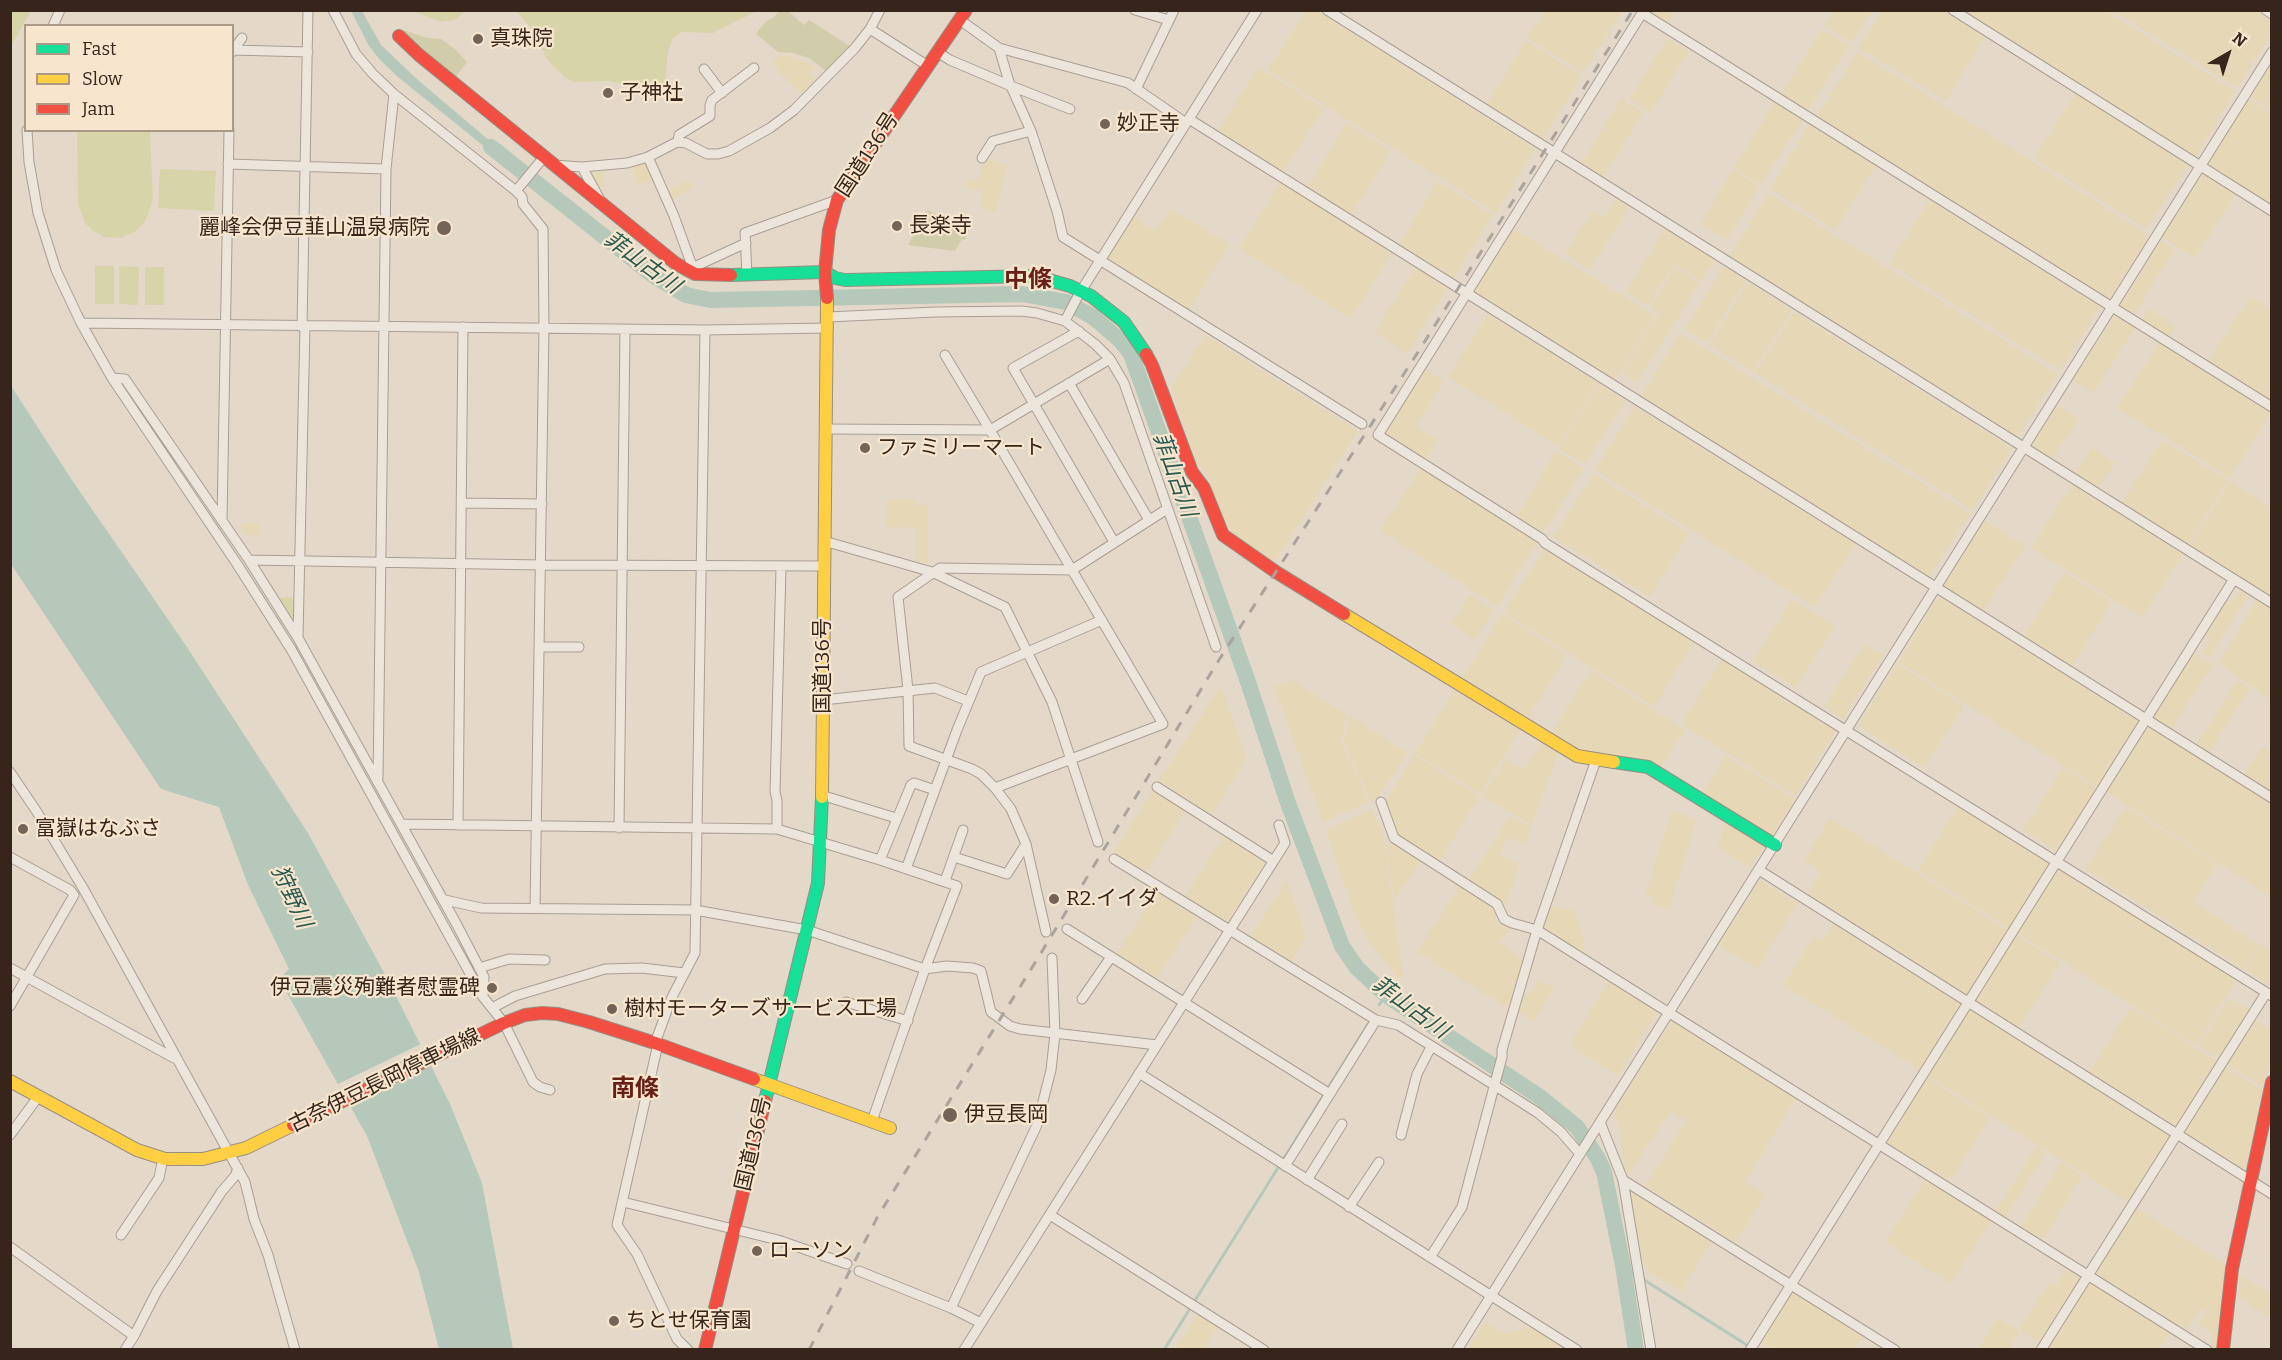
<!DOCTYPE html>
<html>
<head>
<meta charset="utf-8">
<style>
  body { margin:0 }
  #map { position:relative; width:2282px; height:1360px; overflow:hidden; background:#e4d9c9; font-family:Bitter,serif }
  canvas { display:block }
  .frame { position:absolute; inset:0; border:12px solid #37251b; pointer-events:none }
  .legend { position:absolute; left:24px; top:24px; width:210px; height:108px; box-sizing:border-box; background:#f7e6cd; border:2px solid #aa9986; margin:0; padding:8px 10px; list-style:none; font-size:18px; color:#37251b }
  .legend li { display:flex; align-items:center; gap:12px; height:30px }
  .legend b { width:30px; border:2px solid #aa9986 }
  .north { position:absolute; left:2198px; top:24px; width:60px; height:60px; -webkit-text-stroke:4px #f7e6cd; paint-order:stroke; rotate:39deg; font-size:16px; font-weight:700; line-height:24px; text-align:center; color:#37251b }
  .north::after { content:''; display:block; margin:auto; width:21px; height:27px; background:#37251b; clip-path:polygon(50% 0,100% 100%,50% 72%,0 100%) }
</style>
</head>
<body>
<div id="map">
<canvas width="2282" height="1360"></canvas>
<div class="frame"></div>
<ul class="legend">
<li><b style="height:8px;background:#16e098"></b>Fast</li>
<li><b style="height:8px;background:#ffcf43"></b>Slow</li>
<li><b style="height:8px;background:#f24e42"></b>Jam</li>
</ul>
<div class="north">N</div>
</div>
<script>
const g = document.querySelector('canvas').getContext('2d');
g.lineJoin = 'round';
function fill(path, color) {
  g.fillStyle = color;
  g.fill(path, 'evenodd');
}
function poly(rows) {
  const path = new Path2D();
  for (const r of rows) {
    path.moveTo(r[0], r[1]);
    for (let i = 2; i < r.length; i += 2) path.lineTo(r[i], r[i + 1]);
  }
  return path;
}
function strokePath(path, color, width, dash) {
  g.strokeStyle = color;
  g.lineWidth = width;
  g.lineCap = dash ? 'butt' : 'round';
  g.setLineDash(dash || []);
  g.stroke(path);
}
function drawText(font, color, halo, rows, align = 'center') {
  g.font = font + ' Bitter,"Noto Sans JP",serif';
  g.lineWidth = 4.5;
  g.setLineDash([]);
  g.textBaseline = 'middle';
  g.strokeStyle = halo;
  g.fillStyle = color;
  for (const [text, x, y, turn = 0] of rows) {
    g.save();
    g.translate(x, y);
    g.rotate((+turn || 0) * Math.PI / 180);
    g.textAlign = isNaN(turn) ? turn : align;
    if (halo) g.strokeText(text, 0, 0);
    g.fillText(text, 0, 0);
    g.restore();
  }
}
fill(poly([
  [1306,11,1317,11,1536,149,1496,213,1268,70],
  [1544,11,1544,10,1623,11,1583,73,1527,38],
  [1649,11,1675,11,1668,23],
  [1834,11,1834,10,1872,11,1851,43,1824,26],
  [1882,11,1943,11,1985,37,1946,101,1859,48],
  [1962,11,2106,11,2235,91,2196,157],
  [2113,11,2256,11,2271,20,2271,34,2237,88],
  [1822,29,1849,46,1808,111,1781,94],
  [1668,38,1689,52,1650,113,1629,99],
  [1526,41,1582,76,1543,140,1486,105],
  [1858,52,2149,235,2109,299,2106,299,1816,117],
  [789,55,816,67,810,74,817,80,803,95,780,73,773,61,778,56],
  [2270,66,2272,67,2271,110,2250,97],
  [1258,67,1324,108,1283,172,1218,132],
  [2075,93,2189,164,2146,229,2034,158],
  [1621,99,1643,113,1603,177,1581,163],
  [2249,99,2271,113,2271,205,2208,164],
  [1775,101,1803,119,1761,185,1734,168],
  [1347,123,1391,151,1351,216,1307,188],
  [1810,124,1876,165,1835,230,1770,189],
  [986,158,1007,165,995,213,980,207,983,192,964,186,966,180,976,182],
  [646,163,656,181,636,184,633,166],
  [1733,170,1760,187,1727,240,1700,224],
  [603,171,605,186,598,188,591,173],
  [2203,173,2236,194,2195,258,2162,237],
  [688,180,693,188,670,201,666,191],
  [1437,181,1493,215,1453,279,1399,245],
  [1281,182,1392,253,1351,319,1239,248],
  [1768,193,2058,374,2017,438,1729,257],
  [1617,198,1630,206,1590,270,1565,254,1592,211,1604,218],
  [1929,200,2100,307,2060,370,1889,264],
  [1171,209,1230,244,1188,311,1106,260,1135,216,1155,230],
  [1511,227,1656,316,1615,380,1470,291],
  [1665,229,1715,260,1701,281,1674,265,1648,306,1626,292],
  [2161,241,2175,250,2133,316,2119,307],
  [1723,266,1746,280,1707,343,1685,329],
  [1415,267,1448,288,1407,354,1375,332],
  [1675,267,1700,283,1637,383,1622,372,1659,314,1650,308],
  [1748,282,1792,310,1753,372,1709,345],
  [2250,296,2271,310,2271,402,2208,362],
  [2149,309,2176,326,2168,339,2141,321],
  [1794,312,2012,448,1972,510,1755,373],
  [1488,314,1598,383,1558,446,1448,377],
  [2115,315,2135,328,2093,393,2073,380],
  [1680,333,1970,513,1929,577,1640,398],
  [1205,335,1358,431,1275,562,1241,541,1223,521,1209,480,1195,460,1171,389],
  [2159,343,2271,413,2230,478,2117,408],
  [1423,368,1444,381,1416,426,1438,440,1426,459,1383,432],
  [1599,384,1625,401,1585,465,1559,448],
  [2058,405,2079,419,2052,460,2031,446],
  [1634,406,1854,543,1855,545,1818,603,1811,605,1595,470],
  [2162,440,2228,480,2188,545,2122,502],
  [2092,448,2115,463,2098,489,2075,474],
  [1556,451,1584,468,1544,532,1517,516],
  [1422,467,1538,542,1497,606,1380,531],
  [1593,474,1689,533,1650,597,1553,537],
  [2230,481,2271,508,2271,598,2189,547],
  [2072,484,2183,554,2142,618,2031,548],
  [914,498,915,505,928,505,928,562,915,562,915,528,886,527,887,500],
  [1984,522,1986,522,2025,546,1982,613,1942,588],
  [241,523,259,523,259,535,245,535,241,531],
  [1545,548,1694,642,1654,707,1504,613],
  [2064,572,2112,602,2070,669,2022,639],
  [2241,590,2249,595,2209,658,2202,654,2211,640,2203,634,2226,598,2233,602],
  [1470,595,1494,610,1475,640,1451,624],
  [1939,596,2139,722,2098,787,1898,662],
  [1792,599,1835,626,1795,688,1753,661],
  [2257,600,2271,609,2271,700,2218,663],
  [1502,614,1567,655,1527,720,1462,679],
  [1864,644,1883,655,1843,719,1824,707],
  [2192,652,2213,665,2170,731,2150,719],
  [1722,659,1836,731,1795,796,1681,724],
  [1897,664,1964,706,1924,768,1858,725],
  [1591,670,1685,730,1660,769,1580,754,1550,735],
  [1292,680,1347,715,1341,741,1369,802,1323,822,1274,687],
  [2237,680,2250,688,2208,755,2195,747],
  [1221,685,1247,759,1211,815,1159,781],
  [1456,688,1521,729,1480,794,1415,753],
  [1350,716,1408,753,1378,798,1371,801,1343,741],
  [2146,725,2271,803,2271,897,2105,791],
  [1543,742,1559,751,1532,825,1482,796,1506,759,1524,770],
  [2262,747,2271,753,2271,794,2243,775],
  [1414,755,1480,796,1439,862,1397,836,1385,802],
  [1726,756,1795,799,1770,838,1701,795],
  [2063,767,2097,789,2058,852,2023,830],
  [1153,790,1186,810,1145,874,1113,853],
  [1958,805,2051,863,2010,929,1918,871],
  [2126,807,2217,864,2194,902,2260,945,2244,970,2085,869],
  [1372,810,1384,838,1403,977,1398,978,1367,938,1356,917,1331,848,1326,829],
  [1671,811,1697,819,1669,909,1651,903,1652,898,1645,896],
  [1510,816,1532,827,1526,844,1506,838,1500,856,1520,864,1506,906,1468,881],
  [1830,818,2009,931,1967,997,1807,896,1821,872,1804,860],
  [1725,823,1763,846,1763,848,1750,868,1718,847],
  [1224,835,1266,861,1226,925,1184,898],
  [1388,844,1400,847,1421,860,1394,901,1386,845],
  [2058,868,2236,980,2196,1046,2017,933],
  [1287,880,1306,937,1289,965,1249,939],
  [1760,880,1798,903,1757,969,1719,945],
  [1460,885,1492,906,1496,911,1496,920,1510,928,1500,943,1524,960,1509,1009,1417,952],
  [1157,892,1197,917,1156,981,1116,955],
  [1552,906,1573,910,1575,913,1583,935,1585,955,1541,926,1547,908],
  [1833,924,1962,1005,1920,1070,1783,985,1814,936,1822,941],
  [2016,935,2060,963,2018,1029,1974,1001],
  [2261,944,2271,950,2271,986,2246,970],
  [1610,979,1659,1008,1618,1076,1569,1045],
  [1538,980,1555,988,1533,1022,1518,1012,1522,1000,1534,989],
  [2232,999,2249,1010,2218,1059,2198,1046,2227,1000,2230,1001],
  [2131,1007,2217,1061,2176,1126,2089,1072],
  [1969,1009,2171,1134,2128,1202,1926,1075],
  [1674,1019,1797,1097,1745,1182,1765,1195,1736,1243,1645,1186,1686,1121,1671,1111,1627,1177,1615,1109],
  [2253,1019,2267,1028,2271,1022,2271,1054,2264,1088,2225,1063],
  [2224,1065,2264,1091,2244,1171,2182,1131],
  [1926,1077,1990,1118,1952,1179,1948,1176,1946,1181,1886,1142],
  [2036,1147,2046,1153,2005,1218,1995,1212],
  [2061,1162,2082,1176,2044,1238,2041,1236,2039,1239,2021,1227],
  [1926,1178,1992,1220,1951,1284,1885,1242],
  [1630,1192,1633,1192,1712,1240,1681,1292,1647,1271,1642,1259],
  [2134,1207,2227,1265,2216,1349,2210,1347,2212,1333,2198,1323,2205,1311,2201,1308,2186,1332,2092,1274],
  [2067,1268,2082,1277,2040,1343,2019,1329,2050,1281,2057,1285],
  [2242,1276,2271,1294,2271,1319,2239,1298],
  [2087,1280,2170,1332,2159,1349,2053,1350,2047,1346],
  [1792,1290,1864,1334,1855,1349,1773,1349,1760,1342],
  [1198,1314,1218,1327,1204,1349,1175,1349],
  [1998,1318,2020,1332,2009,1349,1978,1349],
  [1484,1323,1505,1333,1536,1326,1560,1342,1555,1349,1467,1350]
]), '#e6d7b7');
fill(poly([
  [11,10,31,11,11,46,10,11],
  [413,11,465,11,455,20,440,22],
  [516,11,757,11,713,33,682,32,673,38,668,52,665,83,654,91,609,81,574,82,564,77,546,58,536,34],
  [77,131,150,131,153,200,145,222,136,231,121,238,105,237,93,231,85,223,78,205],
  [160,169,216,171,214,211,158,208],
  [95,266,114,266,114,304,95,304],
  [119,266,139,267,138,305,119,304],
  [145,267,164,267,164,305,145,305],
  [296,597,297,625,293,625,278,598]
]), '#d8d4aa');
fill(poly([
  [779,11,788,11,804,25,809,20,850,46,826,71,809,58,793,53,778,52,756,34,766,21,773,18],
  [404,30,427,38,441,39,455,49,467,62,455,78,403,33],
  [927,210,970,228,965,240,962,239,955,251,908,245]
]), '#d1cdaa');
fill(poly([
  [351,11,362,11,381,45,418,80,510,158,506,164,398,77,380,60,369,46],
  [11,386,74,483,185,644,308,833,387,978,450,1104,482,1183,513,1349,439,1349,419,1272,367,1136,279,979,289,969,248,885,219,807,161,789,11,564]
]), '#b5c8ba');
fill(poly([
  [423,1043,427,1049,339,1091,336,1085]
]), '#e4d9c9');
strokePath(poly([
  [1379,1005,1386,995],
  [1623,1266,1636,1275],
  [1641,1278,1750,1347],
  [1164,1350,1368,1024]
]), '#b5c8ba', 3);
strokePath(poly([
  [491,147,654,276,686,295,710,300,1022,294,1066,302,1093,317,1121,341,1131,354,1247,679,1288,803,1342,946,1357,968,1386,995,1540,1097,1577,1127,1597,1157,1604,1172,1623,1266,1636,1350]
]), '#b5c8ba', 16);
const street = poly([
  [333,10,356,54,373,74,394,94,516,191,522,197,523,204,543,229,544,328,535,908],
  [1135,10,1169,20],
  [1327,10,2272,603],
  [1644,10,1378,435,1542,539,1545,543,2272,996],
  [1953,10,2272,211],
  [2266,10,2272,14],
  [1642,13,2272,407],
  [960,20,999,48,1009,82,1031,131,1057,211,1063,237,1362,424],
  [53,26,60,10],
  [870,29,928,66],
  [999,48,1128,83,1186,123],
  [233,50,308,52],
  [232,52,242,38],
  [937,52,950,60,1011,86,1070,109],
  [704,69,722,93],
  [1136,89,1174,10],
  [1189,119,2272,798],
  [27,130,29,162,38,213,56,270,81,323,112,378,237,564,291,649,483,997,504,1023,533,1082,540,1087,550,1090],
  [678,142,679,135,710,116,710,105,712,100,754,68],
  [648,157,674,216,695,274],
  [982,158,993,141,1031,131],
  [228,164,386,169],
  [553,165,582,167,627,163,648,157,677,142,686,143,707,154,718,154,729,151,770,128,794,110,855,48,870,29,880,10],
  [582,167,600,200],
  [516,191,544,157],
  [694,267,746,243],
  [747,275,745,233,837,200],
  [1081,291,1257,10],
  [828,317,935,312,1021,311,1037,313,1065,321,1095,344,1110,359,1124,383,1216,647],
  [1065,321,1079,294],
  [81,323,705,330,828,328],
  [302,327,308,10],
  [1079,331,1013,368,1114,542],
  [945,355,990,430,1072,570,1163,724,995,788,981,774,972,769,909,746,908,690,898,597,940,568,1072,570,1167,509],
  [112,378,125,379,249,560,298,638,457,925,484,977,483,996],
  [1069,383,1149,520],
  [825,429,990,430,1110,359],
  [462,503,542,504],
  [222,521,229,130],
  [824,541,932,572,1005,607,1052,702,1098,842],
  [249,560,541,565,824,566],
  [298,636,305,327],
  [540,647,579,647],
  [823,700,935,688,968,701],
  [10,772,37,812,83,888,245,1182,254,1219,268,1255,295,1350],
  [378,778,386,169,394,94],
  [1157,787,1272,860],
  [995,788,1011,809,1026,844,1046,932],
  [821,795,896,818],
  [1381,802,1394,838,1497,904,1504,919,1512,923,1537,930,2207,1350],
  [403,824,777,829,880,860,957,886,925,969,872,1121],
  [458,825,463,327],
  [619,828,625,330],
  [777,829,777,800,775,792,781,568],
  [10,857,70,890,74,895,10,1006],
  [954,857,1007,874,1026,844],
  [1114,859,1376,1020,1398,1025,1494,1085,1538,1113,1561,1132,1580,1154],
  [880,860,911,785,914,783,935,790],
  [906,869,957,730,981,672,1102,620],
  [1759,870,2272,1194],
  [945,881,963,830],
  [445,900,481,908,695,910,807,930,925,969,947,966,973,968,981,971,991,1012,1010,1026,1020,1029,1157,1045],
  [1067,929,1330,1094],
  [10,968,174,1058],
  [479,968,509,959,545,960],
  [1082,999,1111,957],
  [846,1002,908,1021],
  [492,1008,515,996,605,969,642,968,684,973],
  [655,1043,672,997,695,953,705,330],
  [658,1044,617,1225,637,1254,677,1339,688,1350],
  [1139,1073,1577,1350],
  [1600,1122,1623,1180,1895,1350],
  [10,1135,38,1097],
  [1401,1135,1417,1074,1431,1047],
  [1285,1166,1376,1020],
  [1307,1180,1342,1124],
  [1623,1180,1651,1350],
  [623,1202,778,1240,847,1264],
  [1349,1207,1379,1162],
  [1050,1215,1264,1350],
  [121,1235,159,1178,163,1158],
  [10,1247,134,1336],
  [1431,1256,1462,1207,1502,1057,1502,1050,1537,930,1596,760],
  [859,1271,951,1308,981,1323],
  [951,1308,1037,1125,1051,1070,1055,1034,1052,958],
  [125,1350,134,1336,157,1291,222,1191,235,1176,238,1168],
  [964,1350,1285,843,1279,825],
  [1457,1350,2272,52],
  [1750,1350,2234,579],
  [2041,1350,2266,993]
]);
const fast = poly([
  [731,275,825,272,835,278,845,280,1035,276,1070,286,1091,296,1124,322,1146,354],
  [1614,762,1648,767,1775,845],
  [765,1101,818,883,822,797]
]);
const slow = poly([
  [1344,614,1577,756,1614,762],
  [822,797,827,298],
  [754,1079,890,1128],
  [10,1081,137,1150,165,1159,203,1159,246,1148,293,1125]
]);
const jam = poly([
  [399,36,419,55,675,263,695,274,731,275],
  [827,298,825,272,829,230,837,200,966,10],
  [1146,354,1152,365,1192,472,1204,488,1223,535,1276,572,1344,614],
  [293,1125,504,1023,525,1015,542,1013,558,1014,589,1022,655,1043,754,1079],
  [705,1350,765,1101],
  [2223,1350,2232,1269,2272,1082]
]);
strokePath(street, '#a99e93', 11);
strokePath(fast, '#988e83', 14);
strokePath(slow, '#988e83', 14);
strokePath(jam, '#988e83', 14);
strokePath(street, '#ece5db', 9);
strokePath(fast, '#16e098', 12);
strokePath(slow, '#ffcf43', 12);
strokePath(jam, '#f24e42', 12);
strokePath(poly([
  [809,1350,878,1216,1041,953,1217,663,1420,349,1633,10]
]), '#aba49c', 3, [10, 10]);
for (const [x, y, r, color] of [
  [478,39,6,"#746458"],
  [608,93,6,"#746458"],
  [1105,124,6,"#746458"],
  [897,226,6,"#746458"],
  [444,228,8,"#746458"],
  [865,448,6,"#746458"],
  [23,829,6,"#746458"],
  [1054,899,6,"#746458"],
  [492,988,6,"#746458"],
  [612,1009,6,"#746458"],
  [950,1115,8,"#746458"],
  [757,1251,6,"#746458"],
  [614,1321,6,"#746458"]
]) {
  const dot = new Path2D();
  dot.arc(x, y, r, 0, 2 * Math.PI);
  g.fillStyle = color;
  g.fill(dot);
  strokePath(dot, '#f7e6cd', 2);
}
drawText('21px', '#37251b', '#f7e6cd', [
  ["真珠院",490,39],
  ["子神社",620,93],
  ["妙正寺",1117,124],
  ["長楽寺",909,226],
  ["麗峰会伊豆韮山温泉病院",430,228,"right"],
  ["ファミリーマート",877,448],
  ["富嶽はなぶさ",35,829],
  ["R2.イイダ",1066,899],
  ["伊豆震災殉難者慰霊碑",480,988,"right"],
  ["樹村モーターズサービス工場",624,1009],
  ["伊豆長岡",964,1115],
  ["ローソン",769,1251],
  ["ちとせ保育園",626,1321]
], 'left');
drawText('21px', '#37251b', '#f7e6cd', [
  ["国道136号",868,155,-57],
  ["国道136号",823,666,-90],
  ["古奈伊豆長岡停車場線",385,1081,-26],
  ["国道136号",754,1144,-77]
]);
drawText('italic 22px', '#295850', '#f7e6cd', [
  ["菲山古川",642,263,36],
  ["菲山古川",1174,475,70],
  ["狩野川",291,897,65],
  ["菲山古川",1410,1008,36]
]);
drawText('bold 24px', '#671f17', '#f7e6cd', [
  ["中條",1028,280],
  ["南條",635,1089]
]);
</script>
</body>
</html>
